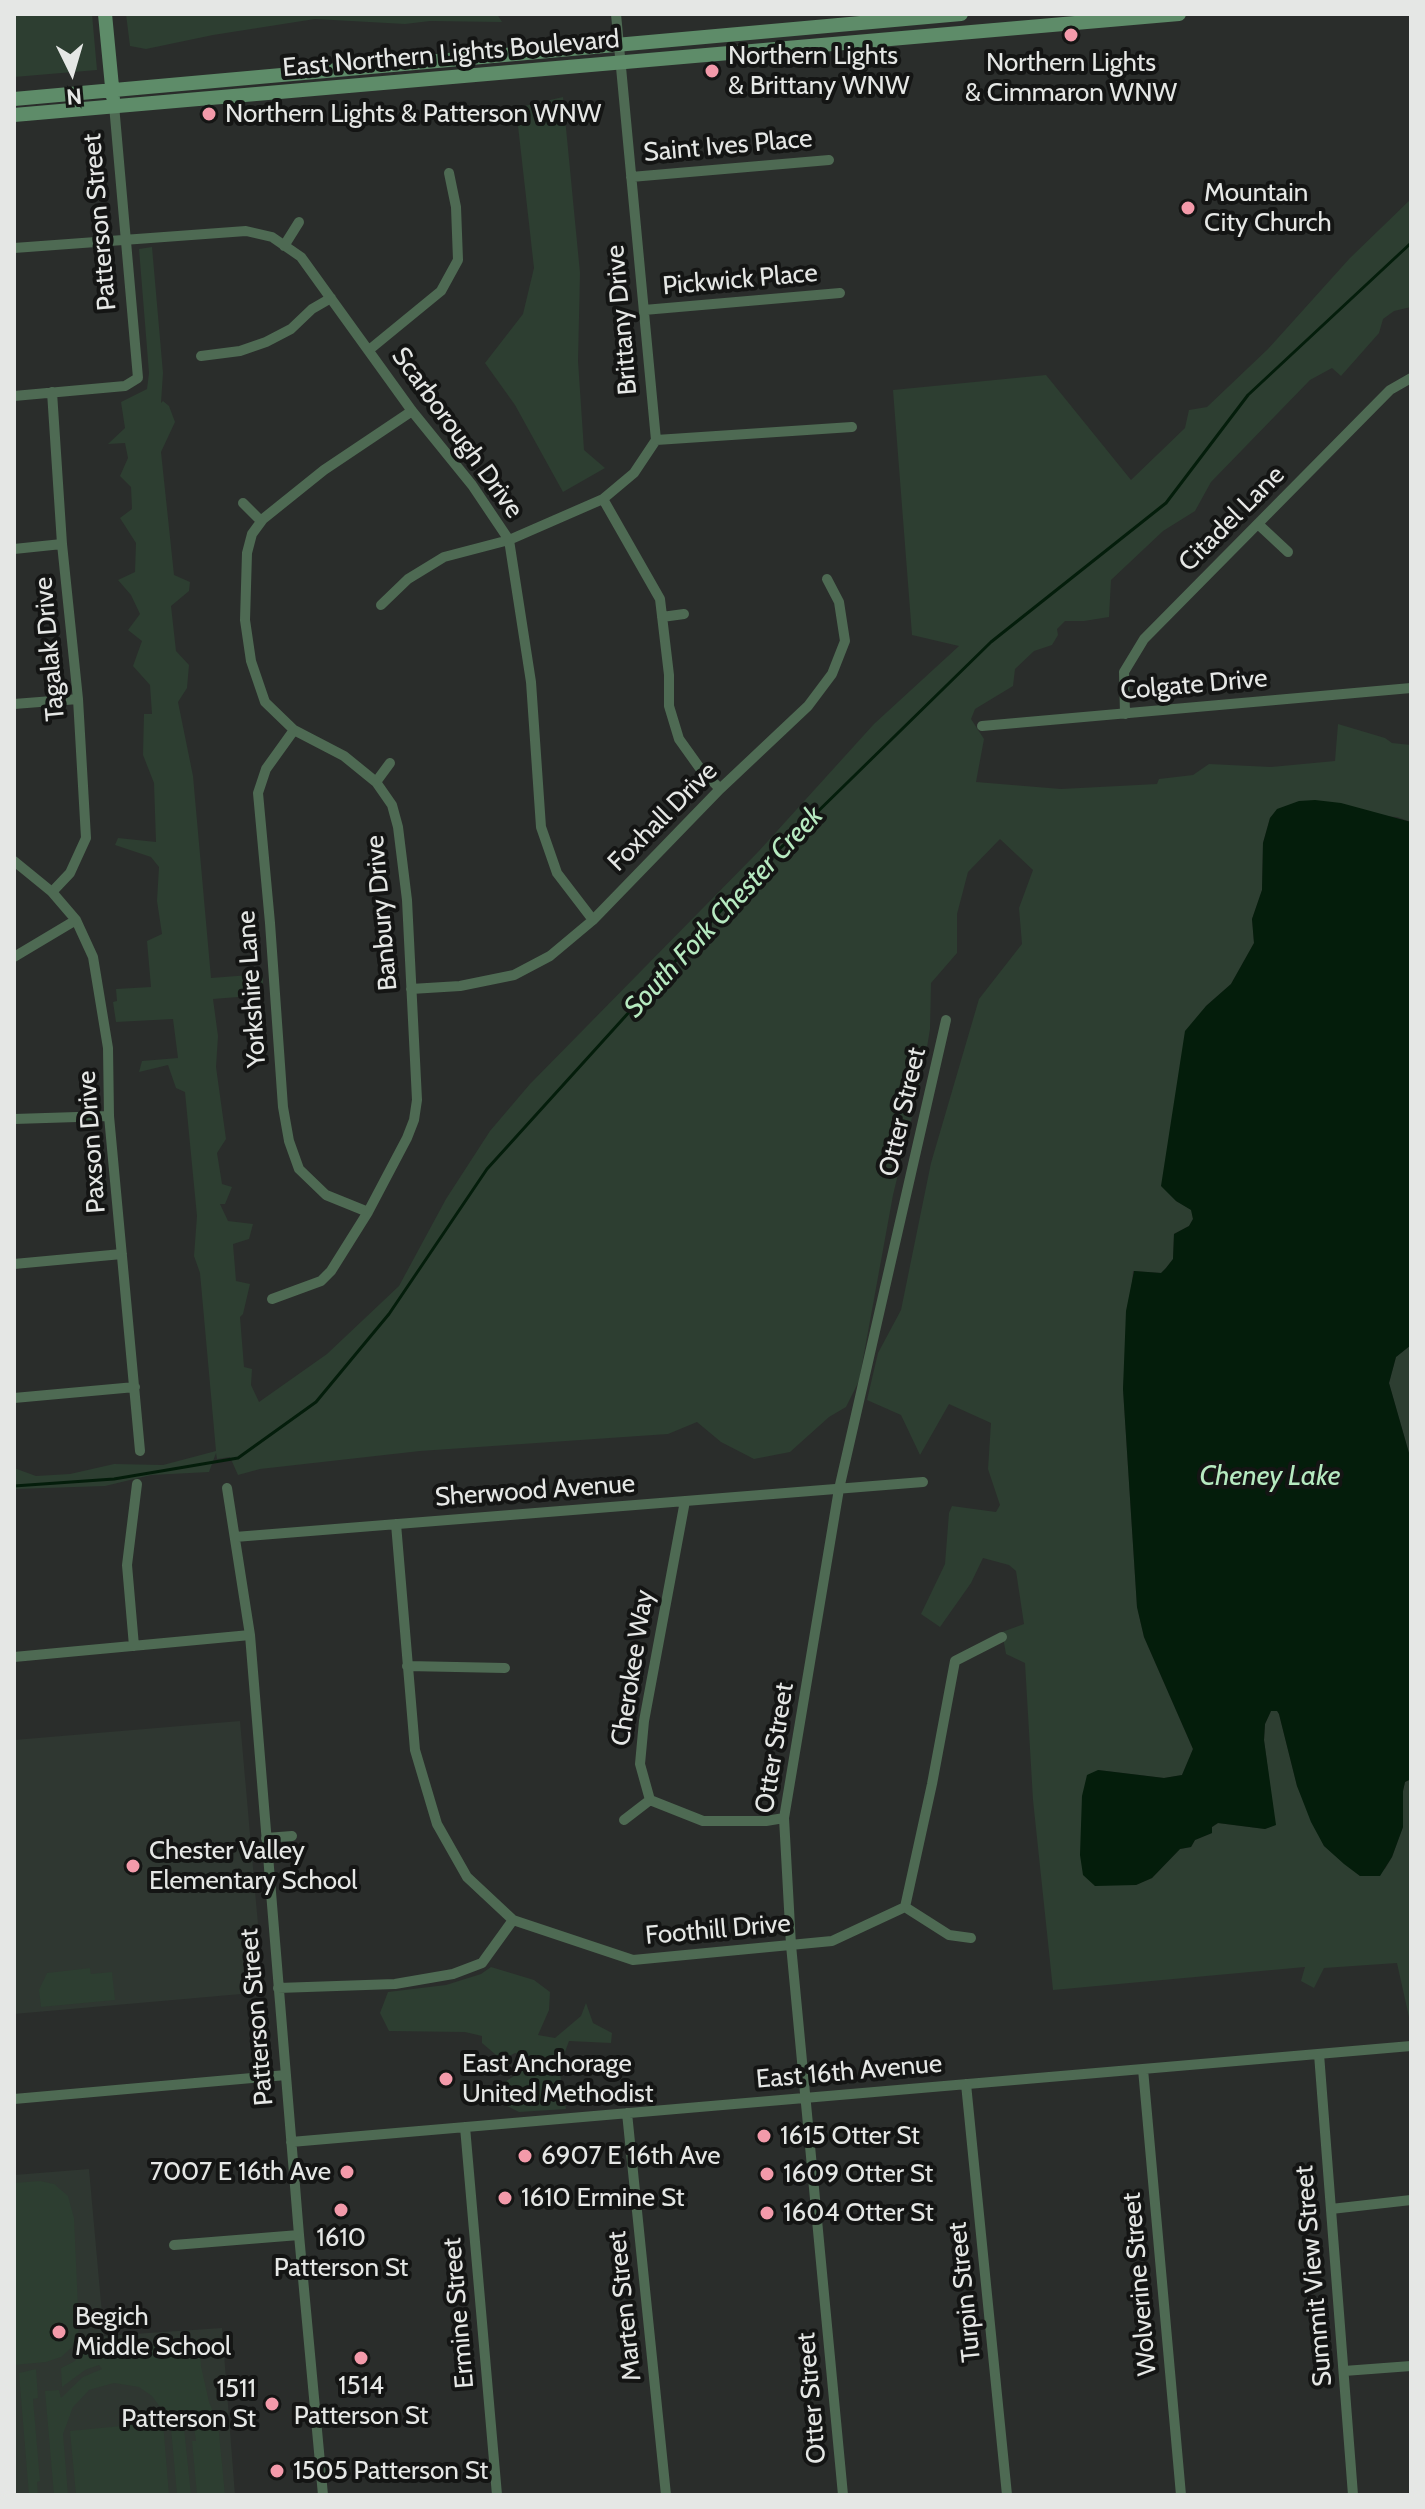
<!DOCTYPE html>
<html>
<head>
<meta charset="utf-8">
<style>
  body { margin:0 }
  #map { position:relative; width:1425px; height:2509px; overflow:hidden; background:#2a2d2b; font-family:Cabin,sans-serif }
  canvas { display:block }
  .frame { position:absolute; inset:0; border:16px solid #e5e7e5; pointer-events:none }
  .north { position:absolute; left:32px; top:32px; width:80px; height:80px; -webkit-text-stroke:6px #141514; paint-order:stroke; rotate:175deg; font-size:22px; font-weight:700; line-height:32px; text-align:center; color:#e5e7e5 }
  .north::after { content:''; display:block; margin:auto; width:28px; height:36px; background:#e5e7e5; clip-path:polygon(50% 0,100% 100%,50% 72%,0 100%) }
</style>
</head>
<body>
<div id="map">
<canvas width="1425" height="2509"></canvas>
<div class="frame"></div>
<div class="north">N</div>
</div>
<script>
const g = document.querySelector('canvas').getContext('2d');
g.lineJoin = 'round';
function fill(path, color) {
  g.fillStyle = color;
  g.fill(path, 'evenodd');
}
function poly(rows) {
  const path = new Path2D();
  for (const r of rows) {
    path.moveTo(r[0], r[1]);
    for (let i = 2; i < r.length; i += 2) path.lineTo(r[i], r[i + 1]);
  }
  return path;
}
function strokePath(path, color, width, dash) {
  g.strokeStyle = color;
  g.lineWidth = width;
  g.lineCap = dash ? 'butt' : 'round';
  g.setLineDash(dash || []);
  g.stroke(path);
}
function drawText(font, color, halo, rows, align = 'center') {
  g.font = font + ' Cabin,sans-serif';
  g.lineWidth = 8;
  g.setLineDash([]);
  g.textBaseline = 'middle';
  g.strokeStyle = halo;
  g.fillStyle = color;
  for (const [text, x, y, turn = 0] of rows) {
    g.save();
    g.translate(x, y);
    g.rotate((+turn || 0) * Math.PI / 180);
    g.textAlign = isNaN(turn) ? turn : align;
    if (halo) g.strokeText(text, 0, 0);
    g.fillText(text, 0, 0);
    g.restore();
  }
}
fill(poly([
  [240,1721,264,1992,14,2014,14,1740],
  [89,2169,104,2336,222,2328,235,2495,14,2495,14,2175]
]), '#2f3731');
fill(poly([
  [14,14,92,14,97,70,14,77],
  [126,14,497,14,502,22,430,21,405,24,315,19,213,35,146,49,130,46],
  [563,97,580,273,578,361,584,450,605,468,563,492,515,405,485,363,523,314,534,268,516,108],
  [1411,199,1411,307,1394,311,1383,319,1379,333,1341,376,1332,368,1310,380,1211,482,1195,511,1163,531,1111,580,1109,617,1084,621,1065,621,1057,629,1058,635,1052,645,1034,651,1015,669,1013,686,975,709,971,719,984,739,976,782,1061,789,1157,784,1159,779,1193,775,1209,764,1271,767,1335,761,1338,724,1385,738,1392,743,1411,745,1411,822,1397,817,1277,810,1270,818,1263,843,1262,890,1252,919,1254,943,1231,984,1206,1006,1176,1201,1192,1210,1193,1219,1189,1226,1174,1234,1173,1259,1166,1268,1161,1273,1133,1271,1123,1389,1137,1607,1144,1637,1193,1749,1182,1775,1164,1778,1098,1770,1136,1885,1152,1878,1180,1849,1191,1847,1195,1840,1212,1833,1212,1827,1218,1823,1265,1829,1275,1825,1264,1740,1265,1724,1271,1711,1278,1711,1279,1714,1297,1786,1324,1846,1360,1876,1385,1869,1392,1857,1403,1827,1403,1791,1405,1782,1411,1779,1411,2026,1397,1963,1324,1968,1314,1988,1301,1981,1305,1967,1053,1990,1033,1800,1025,1663,1006,1654,1002,1632,1024,1624,1016,1571,1009,1565,983,1558,971,1583,940,1627,921,1614,945,1564,949,1513,952,1506,996,1512,1000,1505,988,1469,991,1423,949,1404,920,1455,901,1415,867,1400,878,1353,901,1310,931,1163,979,999,1022,944,1019,908,1033,870,1000,839,968,872,957,914,957,953,931,983,930,1029,923,1072,893,1195,859,1381,846,1407,829,1417,790,1452,754,1459,721,1442,697,1422,668,1434,420,1451,260,1469,238,1475,230,1457,217,1459,216,1453,209,1472,151,1475,105,1486,14,1489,14,1468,36,1476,70,1474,114,1464,163,1465,216,1451,200,1273,194,1256,197,1216,185,1092,176,1088,168,1065,139,1072,142,1061,178,1058,173,1019,116,1022,113,1002,117,1001,116,989,151,987,147,941,162,934,157,901,159,867,151,857,115,845,118,838,156,842,154,783,143,755,144,714,152,714,150,685,133,666,142,641,128,630,140,614,131,595,118,580,135,572,136,543,120,518,132,509,131,487,120,476,128,458,125,443,108,444,125,428,121,402,147,389,149,373,139,249,152,247,163,373,161,403,163,401,169,406,175,422,161,452,174,575,190,582,189,591,171,606,176,651,189,665,187,688,178,702,193,776,211,978,263,974,263,995,213,999,218,1036,216,1067,226,1139,217,1153,222,1184,232,1187,225,1204,220,1204,228,1221,253,1224,249,1239,233,1244,236,1281,250,1284,243,1314,240,1317,244,1367,252,1369,251,1385,259,1402,327,1354,399,1286,446,1199,490,1131,530,1084,758,852,874,724,959,646,912,635,893,390,1046,375,1131,480,1185,428,1189,410,1207,407,1268,349,1350,258],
  [1411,1345,1411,1460,1389,1383,1396,1357],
  [491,1967,534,1980,550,1992,549,2010,538,2035,555,2038,581,2016,586,2003,593,2023,612,2033,611,2043,569,2041,559,2068,566,2109,519,2112,499,2102,503,2083,525,2069,525,2056,515,2053,502,2060,482,2043,482,2036,465,2032,389,2031,380,2013,388,1992,446,1985,481,1974],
  [90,1968,91,1974,112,1972,115,2000,41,2007,39,1990,47,1973],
  [40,2181,54,2184,68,2196,74,2218,79,2330,72,2347,61,2357,46,2362,14,2365,14,2183],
  [199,2339,201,2366,209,2402,218,2423,225,2495,197,2495,192,2441,196,2441,194,2427,184,2428,191,2495,177,2495,171,2428,166,2415,152,2396,139,2387,114,2383,89,2390,73,2407,63,2434,68,2495,54,2495,45,2391,59,2390,61,2398,83,2377,102,2369,99,2365,85,2370,62,2387,61,2368,75,2361,84,2344,162,2346],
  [36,2369,38,2398,33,2399,40,2481,37,2482,38,2495,29,2495,19,2373],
  [163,2422,169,2495,76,2495,70,2431]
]), '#2d3e31');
fill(poly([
  [1315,800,1341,803,1411,822,1411,1345,1396,1357,1389,1383,1411,1460,1411,1779,1405,1782,1403,1791,1403,1827,1392,1857,1380,1876,1360,1876,1344,1864,1324,1846,1311,1822,1297,1786,1279,1714,1277,1711,1271,1711,1265,1724,1264,1740,1276,1825,1265,1829,1218,1823,1212,1827,1212,1833,1195,1840,1191,1847,1180,1849,1152,1878,1136,1885,1095,1886,1083,1875,1080,1855,1082,1796,1087,1775,1098,1770,1164,1778,1182,1775,1193,1749,1144,1637,1137,1607,1123,1389,1126,1311,1134,1271,1161,1273,1166,1268,1173,1259,1174,1234,1189,1226,1193,1219,1191,1210,1176,1201,1161,1186,1185,1031,1206,1006,1231,984,1254,943,1252,919,1262,890,1263,843,1270,818,1277,809,1299,801]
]), '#041d0b');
strokePath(poly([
  [14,1486,114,1479,238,1458,316,1402,389,1314,487,1169,756,872,991,642,1166,503,1248,395,1411,243]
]), '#041d0b', 3);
strokePath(poly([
  [631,177,829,160],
  [284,246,299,222],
  [14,248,246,231,272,237,301,257,412,411,472,485,509,540,531,682,541,827,557,873,593,920],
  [644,310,840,293],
  [369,350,441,291,458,260,456,207,449,173],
  [201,356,240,351,266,342,291,329,312,309,331,298],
  [14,396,125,386,138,378,114,105],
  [656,440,852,427],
  [603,499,660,599,669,675,669,706,679,739,699,767,720,789],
  [243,503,261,521],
  [1258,524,1288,552],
  [14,549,62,544],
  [381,605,408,579,444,557,509,540,603,499,634,473,656,440,616,14],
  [662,617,684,614],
  [14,704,78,699],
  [1125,714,1124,672,1144,639,1390,390,1411,378],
  [982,726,1411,688],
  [294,730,266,769,258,793,270,923,283,1107,289,1141,299,1169,326,1195,368,1212],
  [376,782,390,763],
  [14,861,52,892,76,920,93,957,108,1048,109,1116,140,1451],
  [52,892,70,873,86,838,78,699,62,544,52,392],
  [14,957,76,920],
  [411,989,460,986,514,975,550,956,593,920,720,789,808,706,832,674,845,641,839,602,827,579],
  [14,1119,109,1116],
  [14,1264,122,1254],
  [272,1299,321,1281,331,1271,368,1212,407,1138,414,1120,417,1100,407,900,398,827,392,805,376,782,344,756,294,730,265,702,251,661,245,620,247,553,252,534,263,519,324,470,412,411],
  [14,1398,135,1387],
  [227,1488,250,1635,299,2235,323,2495],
  [685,1501,644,1721,640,1764,650,1800,703,1821,766,1821,784,1818],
  [396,1524,415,1750,437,1824,467,1877,513,1920,633,1960,832,1941,905,1907,932,1784,955,1661,1002,1637],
  [235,1537,923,1482],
  [134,1646,127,1565,137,1484],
  [14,1657,250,1635],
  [407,1666,505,1668],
  [624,1820,650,1800],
  [266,1838,292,1836],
  [905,1907,949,1935,971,1938],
  [278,1988,395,1984,453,1974,482,1963,513,1920],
  [1319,2054,1353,2495],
  [1143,2069,1181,2495],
  [966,2084,1007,2495],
  [14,2099,286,2075],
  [627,2113,666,2495],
  [465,2127,497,2495],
  [291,2142,1411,2046],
  [1331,2209,1411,2200],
  [174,2245,299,2235],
  [1344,2371,1411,2366],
  [843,2495,791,1945,784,1818,839,1489,946,1020]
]), '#4e6a53', 10);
strokePath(poly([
  [105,14,113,97],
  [14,99,961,14],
  [14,115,1179,14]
]), '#5e8c69', 14);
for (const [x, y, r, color] of [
  [1071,35,8,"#f39aaa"],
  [712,71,8,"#f39aaa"],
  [209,114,8,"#f39aaa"],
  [1188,208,8,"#f39aaa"],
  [133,1866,8,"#f39aaa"],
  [446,2079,8,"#f39aaa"],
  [764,2136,8,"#f39aaa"],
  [525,2156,8,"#f39aaa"],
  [347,2172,8,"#f39aaa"],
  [767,2174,8,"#f39aaa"],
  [505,2198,8,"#f39aaa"],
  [341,2210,8,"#f39aaa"],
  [767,2213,8,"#f39aaa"],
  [59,2332,8,"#f39aaa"],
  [361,2358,8,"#f39aaa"],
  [272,2404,8,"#f39aaa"],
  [277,2471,8,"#f39aaa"]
]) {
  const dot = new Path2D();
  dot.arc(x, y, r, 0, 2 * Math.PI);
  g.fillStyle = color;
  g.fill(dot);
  strokePath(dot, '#141514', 3);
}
drawText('26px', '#e5e7e5', '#141514', [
  ["East Northern Lights Boulevard",451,54,-5],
  ["Saint Ives Place",728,146,-5],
  ["Patterson Street",100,222,-95],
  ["Pickwick Place",740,280,-5],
  ["Brittany Drive",622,320,-95],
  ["Scarborough Drive",457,433,54],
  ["Citadel Lane",1232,519,-45],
  ["Tagalak Drive",50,649,-95],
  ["Colgate Drive",1194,685,-5],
  ["Foxhall Drive",663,817,-45],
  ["Banbury Drive",382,913,-95],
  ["Yorkshire Lane",252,989,-94],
  ["Otter Street",903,1112,-77],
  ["Paxson Drive",92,1142,-94],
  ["Sherwood Avenue",535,1491,-4],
  ["Cherokee Way",633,1668,-81],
  ["Otter Street",775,1748,-81],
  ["Foothill Drive",718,1930,-5],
  ["Patterson Street",257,2017,-95],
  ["East 16th Avenue",849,2072,-5],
  ["Summit View Street",1314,2276,-95],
  ["Wolverine Street",1140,2284,-95],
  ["Turpin Street",965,2292,-96],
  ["Marten Street",625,2306,-96],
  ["Ermine Street",459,2313,-95],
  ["Otter Street",812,2398,-95]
]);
drawText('26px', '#e5e7e5', '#141514', [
  ["Northern Lights",728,56],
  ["& Brittany WNW",728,86],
  ["Northern Lights",1071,63,"center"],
  ["& Cimmaron WNW",1071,93,"center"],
  ["Northern Lights & Patterson WNW",225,114],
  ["Mountain",1204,193],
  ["City Church",1204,223],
  ["Chester Valley",149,1851],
  ["Elementary School",149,1881],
  ["East Anchorage",462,2064],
  ["United Methodist",462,2094],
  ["1615 Otter St",780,2136],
  ["6907 E 16th Ave",541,2156],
  ["7007 E 16th Ave",331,2172,"right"],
  ["1609 Otter St",783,2174],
  ["1610 Ermine St",521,2198],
  ["1604 Otter St",783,2213],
  ["1610",341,2238,"center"],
  ["Patterson St",341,2268,"center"],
  ["Begich",75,2317],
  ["Middle School",75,2347],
  ["1514",361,2386,"center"],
  ["Patterson St",361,2416,"center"],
  ["1511",256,2389,"right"],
  ["Patterson St",256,2419,"right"],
  ["1505 Patterson St",293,2471]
], 'left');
drawText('italic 28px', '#b6eac0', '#141514', [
  ["South Fork Chester Creek",724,912,-47],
  ["Cheney Lake",1270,1477]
]);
</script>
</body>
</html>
